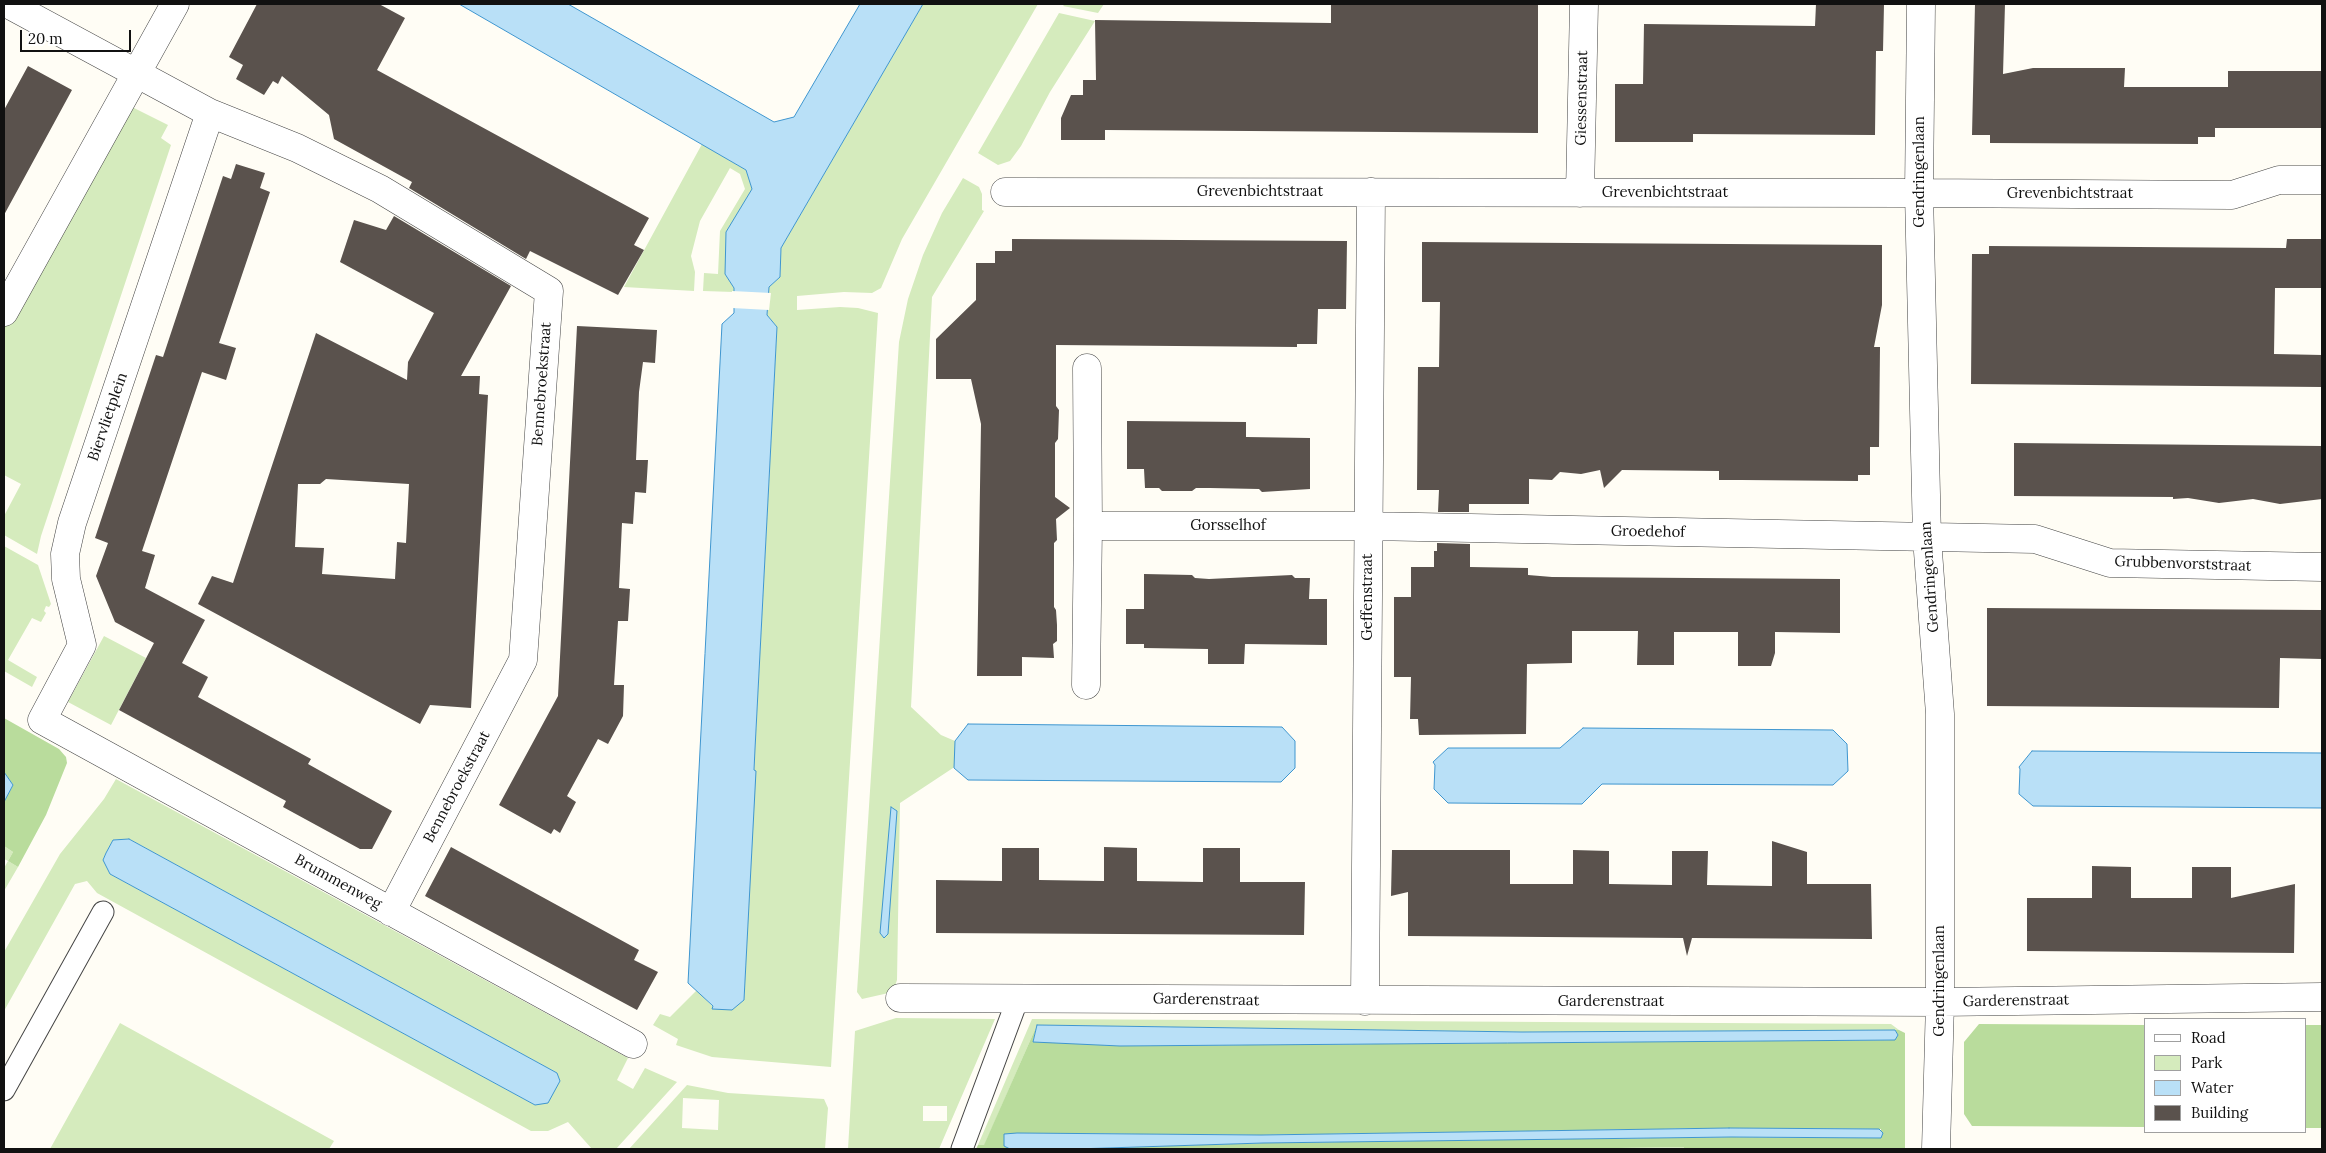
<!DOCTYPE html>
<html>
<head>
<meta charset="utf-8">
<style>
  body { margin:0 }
  #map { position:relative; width:2326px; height:1153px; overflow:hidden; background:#fffdf5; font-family:Lora,serif }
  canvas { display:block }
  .frame { position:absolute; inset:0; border:5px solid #111; pointer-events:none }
  .legend { position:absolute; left:2144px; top:1018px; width:162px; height:115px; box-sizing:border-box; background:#fff; border:1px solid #a0a0a0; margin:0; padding:6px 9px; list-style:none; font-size:15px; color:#111 }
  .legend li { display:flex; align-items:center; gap:10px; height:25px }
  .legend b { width:25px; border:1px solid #a0a0a0 }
  .scale { position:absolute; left:20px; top:30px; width:111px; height:22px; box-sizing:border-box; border:2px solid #111; border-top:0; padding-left:6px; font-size:15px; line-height:18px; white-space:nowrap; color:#111; -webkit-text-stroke:4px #fff; paint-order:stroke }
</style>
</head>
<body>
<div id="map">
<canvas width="2326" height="1153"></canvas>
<div class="frame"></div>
<ul class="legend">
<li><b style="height:6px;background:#fff"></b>Road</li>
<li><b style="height:14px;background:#d5ebbd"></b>Park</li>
<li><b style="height:14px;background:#b9e0f7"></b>Water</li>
<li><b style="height:14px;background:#5a524d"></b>Building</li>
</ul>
<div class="scale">20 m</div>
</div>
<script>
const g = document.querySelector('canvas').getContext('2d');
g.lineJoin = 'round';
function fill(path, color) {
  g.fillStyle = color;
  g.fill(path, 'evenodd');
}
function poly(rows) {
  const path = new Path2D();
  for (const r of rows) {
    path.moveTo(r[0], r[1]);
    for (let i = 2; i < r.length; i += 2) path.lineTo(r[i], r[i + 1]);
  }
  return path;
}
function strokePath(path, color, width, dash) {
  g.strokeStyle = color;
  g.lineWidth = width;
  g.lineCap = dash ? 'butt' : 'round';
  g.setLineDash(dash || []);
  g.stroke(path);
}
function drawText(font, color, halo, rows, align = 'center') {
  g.font = font + ' Lora,serif';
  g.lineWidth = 5;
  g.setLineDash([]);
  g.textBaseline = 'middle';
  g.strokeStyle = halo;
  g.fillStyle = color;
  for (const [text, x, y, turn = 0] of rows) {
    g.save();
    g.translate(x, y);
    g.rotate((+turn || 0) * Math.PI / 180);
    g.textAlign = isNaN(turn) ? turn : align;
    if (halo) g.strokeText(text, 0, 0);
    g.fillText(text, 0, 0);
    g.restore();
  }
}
fill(poly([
  [923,4,1038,4,902,239,881,288,872,293,844,292,797,296,797,310,840,307,858,308,878,313,831,1067,712,1057,676,1045,678,1039,653,1025,660,1014,670,1017,697,990,713,1007,744,1000,755,771,754,771,755,749,777,327,767,315,769,287,780,277,781,248],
  [1065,4,1104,4,1098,13,1063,6],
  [1059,13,1095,21,1050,92,1021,146,1010,161,998,165,978,153],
  [132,107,168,125,161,138,171,145,41,536,37,554,4,535,4,516,21,484,4,475,4,322],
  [702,144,746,170,752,189,725,274,734,288,734,292,703,291,704,273,718,274,720,231,745,189,740,174,730,168,700,221,691,256,695,272,694,291,624,287],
  [963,178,979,187,982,194,982,210,984,211,932,297,911,707,941,735,955,741,956,766,900,803,897,980,893,992,862,999,857,992,899,342,908,299,923,255,942,213],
  [4,546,38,565,51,604,49,607,46,606,44,611,46,613,41,622,32,618,8,660,37,677,32,687,4,671],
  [104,636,146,658,111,725,68,702],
  [116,779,628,1058,617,1080,633,1089,645,1068,677,1082,616,1149,592,1149,568,1122,548,1131,531,1131,97,893,87,881,75,884,4,1011,4,952,60,854,104,799],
  [129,839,557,1073,560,1081,548,1101,535,1105,110,874,103,859,113,840],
  [4,846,13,852,8,861,18,867,4,891,4,868,8,861,4,859],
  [896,1018,995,1019,939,1149,848,1149,855,1031],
  [923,1106,947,1106,947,1121,923,1121],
  [1032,1019,1891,1024,1899,1030,1522,1032,1037,1025,984,1146,978,1145],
  [120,1023,334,1141,329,1149,50,1149],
  [687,1085,728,1093,824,1099,828,1108,825,1149,629,1149],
  [683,1098,719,1100,718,1130,682,1128],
  [1684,1147,1684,1149,1552,1149]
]), '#d5ebbd');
fill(poly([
  [4,718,59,749,66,757,67,763,46,815,18,867,8,861,13,852,4,846,4,802,13,785,4,772],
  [1979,1024,2145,1025,2145,1127,1972,1126,1964,1114,1964,1042],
  [1037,1025,1033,1041,1120,1046,1894,1040,1898,1035,1895,1030,1899,1030,1905,1033,1905,1149,1684,1149,1684,1147,1552,1149,1075,1149,1263,1143,1731,1137,1881,1138,1881,1129,1878,1129,1729,1128,1261,1135,1017,1133,1004,1146,1010,1149,976,1149,978,1145,984,1145],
  [2305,1025,2322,1025,2322,1128,2305,1128]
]), '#b9dc9c');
const water = poly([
  [459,4,568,4,774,122,794,117,860,4,923,4,781,248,780,277,769,287,767,315,777,327,755,749,754,770,756,771,744,1000,732,1010,712,1009,713,1006,688,983,722,324,734,313,734,288,725,274,726,232,752,189,746,170,459,4],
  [968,724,1282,727,1295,741,1295,768,1281,782,968,780,954,768,955,741,968,724],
  [1583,728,1833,730,1847,744,1848,771,1833,785,1602,784,1582,804,1448,803,1434,789,1435,765,1433,762,1448,748,1560,748,1583,728],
  [2032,751,2322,753,2322,808,2033,806,2019,794,2020,769,2019,767,2032,751],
  [4,772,13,785,4,802,4,772],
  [891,807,897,811,888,934,884,938,880,933,891,807],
  [129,839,557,1073,560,1081,548,1103,535,1105,110,874,103,860,106,853,113,840,129,839],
  [1037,1025,1522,1032,1895,1030,1898,1035,1895,1040,1120,1046,1033,1042,1037,1025],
  [1729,1128,1879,1129,1883,1133,1881,1138,1731,1137,1263,1143,1075,1149,1010,1149,1004,1146,1004,1134,1017,1133,1261,1135,1729,1128]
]);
fill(water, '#b9e0f7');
strokePath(water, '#3f96cf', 1);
fill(poly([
  [732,291,771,293,769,310,732,308]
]), '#fffdf5');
fill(poly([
  [257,4,379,4,405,18,377,70,649,218,634,245,644,250,618,295,530,251,526,259,409,188,412,182,334,139,329,115,282,76,278,84,273,81,264,95,236,79,243,65,229,57],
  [1331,4,1538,4,1538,133,1105,130,1105,140,1061,140,1061,118,1071,95,1083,95,1083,80,1096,80,1095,20,1331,23],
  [1816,4,1884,4,1883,51,1876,51,1875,135,1693,134,1693,142,1615,142,1615,84,1643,84,1644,24,1815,26],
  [1975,4,2005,4,2003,74,2033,68,2125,68,2124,87,2228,87,2228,71,2322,71,2322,128,2215,128,2215,137,2198,137,2198,144,1990,143,1990,135,1972,135],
  [28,66,72,90,4,215,4,110],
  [236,164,265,173,260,188,270,192,219,343,236,348,226,380,202,372,142,551,155,555,145,588,205,620,182,663,208,677,198,697,311,759,308,764,392,811,372,849,360,849,283,807,286,801,119,710,154,643,115,622,96,576,108,543,95,538,156,355,163,357,223,176,231,179],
  [394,216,511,286,461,376,480,376,479,394,488,395,471,708,430,705,420,724,198,604,212,576,233,583,316,333,407,380,408,362,434,313,340,262,354,220,386,230],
  [326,479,409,484,406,543,397,542,395,579,322,574,324,548,295,547,298,484,320,484],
  [1012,239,1347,241,1346,309,1318,309,1317,344,1297,344,1297,347,1056,345,1056,406,1059,410,1058,439,1055,443,1055,497,1070,508,1056,519,1057,540,1054,543,1054,607,1056,610,1057,625,1057,641,1053,644,1054,658,1022,657,1022,676,977,676,981,424,971,379,936,379,936,339,976,300,976,263,995,263,995,251,1012,251],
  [2287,239,2322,239,2322,288,2275,288,2274,354,2322,355,2322,387,1971,384,1972,254,1989,254,1989,246,2286,248],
  [1422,242,1882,245,1882,305,1874,347,1880,347,1879,447,1870,447,1870,475,1858,475,1858,481,1742,480,1719,480,1719,471,1622,470,1604,488,1600,470,1581,474,1560,472,1552,480,1529,479,1529,504,1469,504,1469,512,1438,512,1439,490,1417,490,1418,367,1439,367,1440,302,1422,302],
  [577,326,657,330,655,363,643,362,639,392,636,460,648,460,646,493,635,492,633,524,622,523,619,588,630,589,628,621,618,621,614,685,624,685,623,716,608,744,598,739,567,796,576,802,560,833,554,829,551,834,499,805,558,696],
  [1127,421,1246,422,1246,437,1310,438,1310,489,1262,492,1259,489,1210,488,1196,488,1192,491,1162,491,1159,488,1145,488,1144,469,1127,469],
  [2014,443,2322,446,2322,499,2280,504,2253,499,2219,503,2188,498,2173,499,2173,497,2014,496],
  [1437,543,1470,544,1470,567,1528,568,1528,575,1552,577,1840,579,1840,633,1775,632,1775,653,1771,666,1738,666,1738,632,1674,632,1674,665,1637,665,1638,631,1572,631,1572,663,1527,664,1526,734,1419,735,1418,719,1410,719,1411,677,1394,677,1394,597,1411,597,1411,567,1434,567,1434,551,1437,551],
  [1144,574,1192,575,1195,578,1209,579,1292,575,1295,578,1310,578,1309,599,1327,599,1327,645,1245,644,1244,664,1208,664,1208,649,1144,648,1144,644,1126,644,1126,609,1144,609],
  [1987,608,2322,610,2322,659,2280,658,2279,708,1987,706],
  [1772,841,1807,852,1807,884,1871,884,1872,939,1692,938,1687,956,1683,938,1408,936,1408,892,1391,896,1392,850,1510,850,1510,884,1573,884,1573,850,1609,851,1609,884,1672,885,1672,851,1708,851,1707,885,1772,886],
  [451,847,639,950,634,960,658,972,637,1010,425,896],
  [1104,847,1137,848,1137,881,1203,882,1203,848,1240,848,1240,882,1305,882,1304,935,936,933,936,880,1002,881,1002,848,1039,848,1039,880,1104,881],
  [2092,866,2131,867,2131,898,2192,898,2192,867,2231,867,2231,898,2295,884,2294,953,2027,951,2027,898,2092,898]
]), '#5a524d');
const service = poly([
  [4,1090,103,912],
  [962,1149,1018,998]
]);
const minor = poly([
  [8,4,210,113,297,148,380,189,549,291,523,660,391,912],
  [1921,4,1919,193,1927,538,1940,714,1940,1002,1936,1149],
  [210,113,72,523,65,554,66,579,82,645,42,720,633,1044],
  [1005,192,1919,193,2232,195,2279,180,2322,180],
  [1580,193,1584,4],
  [4,312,175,4],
  [1088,526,1368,526,2035,539,2110,563,2322,567],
  [1086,685,1088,526,1087,368],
  [900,998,1940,1002,2322,997],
  [1365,1001,1371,192]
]);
strokePath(service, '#444', 23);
strokePath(minor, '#444', 29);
strokePath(service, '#fff', 21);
strokePath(minor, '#fff', 28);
drawText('15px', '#111', '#fff', [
  ["Giessenstraat",1582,98,-89],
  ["Gendringenlaan",1920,172,-90],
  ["Grevenbichtstraat",1260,192],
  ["Grevenbichtstraat",1665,193],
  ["Grevenbichtstraat",2070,194],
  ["Bennebroekstraat",542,384,-86],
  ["Biervlietplein",108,417,-71],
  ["Gorsselhof",1228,526],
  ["Groedehof",1648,532,1],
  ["Grubbenvorststraat",2183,564,2],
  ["Gendringenlaan",1930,577,-94],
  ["Geffenstraat",1368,597,-90],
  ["Bennebroekstraat",457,787,-62],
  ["Brummenweg",338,882,29],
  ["Gendringenlaan",1940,981,-90],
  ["Garderenstraat",1206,1000,1],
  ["Garderenstraat",2016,1001,-1],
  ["Garderenstraat",1611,1002]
]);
</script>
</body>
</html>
